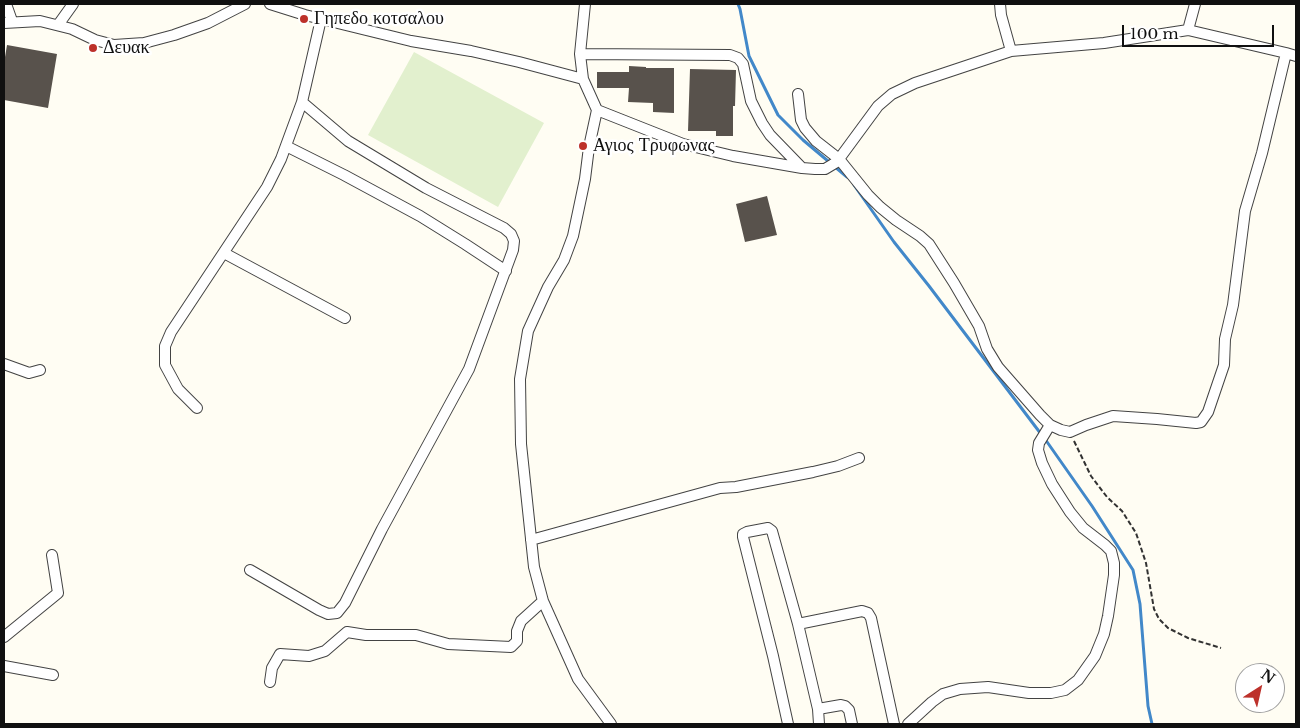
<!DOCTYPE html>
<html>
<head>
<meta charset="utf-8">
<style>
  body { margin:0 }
  #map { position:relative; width:1300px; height:728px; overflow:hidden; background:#fffdf3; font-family:"Libre Baskerville",serif }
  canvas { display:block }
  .frame { position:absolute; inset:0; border:5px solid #101010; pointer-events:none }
  .north { position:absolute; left:1235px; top:663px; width:50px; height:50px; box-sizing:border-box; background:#fff; border:1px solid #9f9f9f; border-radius:50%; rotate:35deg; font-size:14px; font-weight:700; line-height:20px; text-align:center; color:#101010 }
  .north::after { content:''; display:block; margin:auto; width:18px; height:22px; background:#bd312b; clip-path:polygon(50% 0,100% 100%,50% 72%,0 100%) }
  .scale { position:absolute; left:1122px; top:25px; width:152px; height:22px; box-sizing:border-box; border:2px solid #101010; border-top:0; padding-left:6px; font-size:15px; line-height:18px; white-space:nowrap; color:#101010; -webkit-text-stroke:4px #fff; paint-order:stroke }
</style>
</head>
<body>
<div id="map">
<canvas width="1300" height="728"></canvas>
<div class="frame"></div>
<div class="north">N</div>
<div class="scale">100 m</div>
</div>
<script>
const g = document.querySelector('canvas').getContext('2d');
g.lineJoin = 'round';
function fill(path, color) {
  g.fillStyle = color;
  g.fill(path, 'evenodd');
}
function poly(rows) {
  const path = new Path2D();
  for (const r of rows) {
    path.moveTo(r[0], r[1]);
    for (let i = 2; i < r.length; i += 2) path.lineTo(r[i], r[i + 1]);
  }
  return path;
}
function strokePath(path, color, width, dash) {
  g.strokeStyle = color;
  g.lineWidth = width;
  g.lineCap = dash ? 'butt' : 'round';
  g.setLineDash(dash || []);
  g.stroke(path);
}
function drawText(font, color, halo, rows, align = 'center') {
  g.font = font + ' "Libre Baskerville",serif';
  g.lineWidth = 5;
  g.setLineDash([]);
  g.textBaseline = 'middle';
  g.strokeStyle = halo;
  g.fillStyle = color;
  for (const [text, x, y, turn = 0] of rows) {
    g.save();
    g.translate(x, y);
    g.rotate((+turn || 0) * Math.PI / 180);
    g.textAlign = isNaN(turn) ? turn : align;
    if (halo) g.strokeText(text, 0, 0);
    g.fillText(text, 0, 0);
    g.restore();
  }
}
fill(poly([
  [414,52,544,123,498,207,368,135]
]), '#e2f0ce');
strokePath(poly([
  [738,4,740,9,749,56,778,115,803,140,847,177],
  [854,185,894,242,929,286,1041,434],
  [1045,439,1092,506,1133,570,1140,604,1148,706,1152,724]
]), '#4288c9', 3);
fill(poly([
  [7,45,57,54,48,108,4,100,4,57,5,57],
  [629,66,646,67,646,68,674,68,674,113,653,112,653,103,628,102,629,88,597,88,597,72,629,72],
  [690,69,736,70,735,106,733,106,733,136,716,136,716,131,688,131],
  [767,196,777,235,745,242,736,204]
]), '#58524c');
const street = poly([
  [6,4,12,21],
  [270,4,305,15,411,41,471,51,519,62,583,79,597,110,589,147,585,179,573,236,564,260,548,287,528,331,520,379,521,444,534,567,543,601,578,679,611,724],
  [1000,4,1001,15,1011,51],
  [4,23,40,21,72,29,95,40,114,45,144,43,174,35,208,23,245,4],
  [58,25,73,4],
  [1286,53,1296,56],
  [580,54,730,55,738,58,743,64,751,101,762,123,770,135,802,168],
  [583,79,580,54,585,4],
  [798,94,801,120,805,128,816,141,839,159,868,195,880,207,896,220,920,236,929,244,954,283,979,326,987,349,998,367,1040,415,1050,425,1061,430,1070,432,1086,425,1113,416,1157,419,1196,423,1201,422,1208,412,1224,365,1225,339,1233,305,1245,211,1262,153,1286,53,1188,30],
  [597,110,683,144,733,156,802,168,815,169,825,169,835,163,839,159,878,106,892,94,915,83,1011,51,1104,43,1188,30,1195,4],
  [286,146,344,175,420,216,465,244,506,271],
  [224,253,345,318],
  [4,364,29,373,40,370],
  [197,408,178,389,165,365,165,346,171,332,267,187,281,159,302,102,321,19],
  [531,540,720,488,736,487,813,472,838,466,859,458],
  [250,570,319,610,328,614,337,613,345,603,382,529,469,369,513,250,514,241,511,234,504,228,426,188,348,141,302,102],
  [798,624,862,611,868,613,871,618,894,724],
  [4,637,58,593,52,555],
  [4,666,53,675],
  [270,682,272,668,280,654,309,656,325,651,347,632,366,635,416,635,448,644,511,647,517,641,517,631,521,621,543,601],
  [818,709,841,705,845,706,849,710,852,724],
  [788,724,773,656,743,537,743,534,747,532,768,528,772,531,798,624,818,709,819,724],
  [908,724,932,702,943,694,960,689,988,687,1029,693,1051,693,1065,690,1078,680,1095,656,1104,634,1108,616,1114,575,1114,563,1111,551,1105,545,1083,528,1070,512,1052,484,1042,463,1038,450,1039,443,1050,425]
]);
strokePath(street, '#434343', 12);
strokePath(poly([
  [1074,441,1091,476,1107,497,1122,511,1136,533,1146,563,1154,609,1159,619,1168,628,1188,638,1221,648]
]), '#323232', 2, [5, 2.5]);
strokePath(street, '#fff', 10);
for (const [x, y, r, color] of [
  [304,19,5,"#bd312b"],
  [93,48,5,"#bd312b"],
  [583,146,5,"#bd312b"]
]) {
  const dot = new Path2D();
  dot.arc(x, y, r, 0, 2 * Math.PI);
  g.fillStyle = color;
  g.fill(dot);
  strokePath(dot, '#fff', 2);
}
drawText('18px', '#101010', '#fff', [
  ["Γηπεδο κοτσαλου",314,19],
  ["Δευακ",103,48],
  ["Αγιος Τρυφωνας",593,146]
], 'left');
</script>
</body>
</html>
